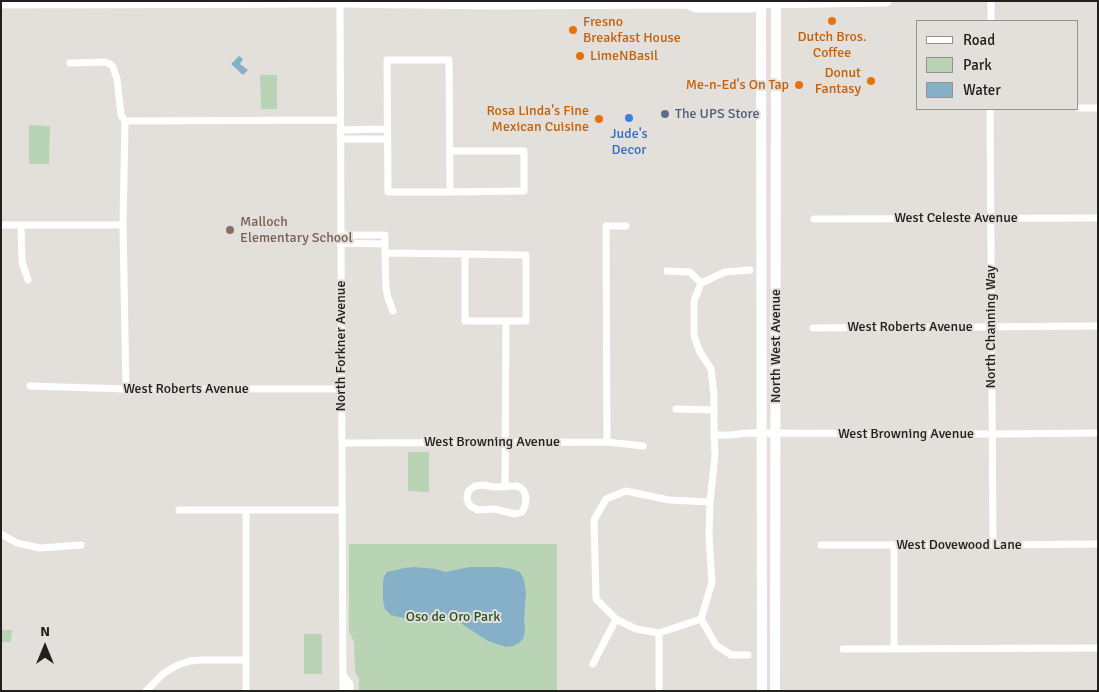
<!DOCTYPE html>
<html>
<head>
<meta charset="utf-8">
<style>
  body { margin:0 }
  #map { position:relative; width:1099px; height:692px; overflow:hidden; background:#e3e0dc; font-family:Signika,sans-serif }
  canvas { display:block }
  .frame { position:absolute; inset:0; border:2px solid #21201f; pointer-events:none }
  .legend { position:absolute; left:916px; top:20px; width:162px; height:90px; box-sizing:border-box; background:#e3e0dc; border:1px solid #959390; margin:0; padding:6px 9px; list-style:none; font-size:15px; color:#21201f }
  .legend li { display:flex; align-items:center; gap:10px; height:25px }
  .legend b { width:25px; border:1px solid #959390 }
  .north { position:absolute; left:20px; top:622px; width:50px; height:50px; -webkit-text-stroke:4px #e3e0dc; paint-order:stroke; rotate:0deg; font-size:14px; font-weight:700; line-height:20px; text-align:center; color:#21201f }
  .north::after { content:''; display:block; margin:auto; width:18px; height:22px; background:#21201f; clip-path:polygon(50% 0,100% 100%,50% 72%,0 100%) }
</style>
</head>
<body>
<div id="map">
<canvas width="1099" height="692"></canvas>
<div class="frame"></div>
<ul class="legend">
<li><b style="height:6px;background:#fff"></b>Road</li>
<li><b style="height:14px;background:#b9d3b5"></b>Park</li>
<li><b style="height:14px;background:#85b0c7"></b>Water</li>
</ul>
<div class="north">N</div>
</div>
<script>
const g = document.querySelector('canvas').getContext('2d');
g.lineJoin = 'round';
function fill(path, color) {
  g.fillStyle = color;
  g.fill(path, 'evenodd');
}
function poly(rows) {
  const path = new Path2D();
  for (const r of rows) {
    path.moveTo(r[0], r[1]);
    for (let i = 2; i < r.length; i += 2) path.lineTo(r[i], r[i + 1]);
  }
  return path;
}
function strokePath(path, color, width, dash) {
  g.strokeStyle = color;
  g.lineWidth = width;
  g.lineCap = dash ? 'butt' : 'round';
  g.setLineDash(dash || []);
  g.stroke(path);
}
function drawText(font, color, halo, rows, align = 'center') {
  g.font = font + ' Signika,sans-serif';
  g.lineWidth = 4;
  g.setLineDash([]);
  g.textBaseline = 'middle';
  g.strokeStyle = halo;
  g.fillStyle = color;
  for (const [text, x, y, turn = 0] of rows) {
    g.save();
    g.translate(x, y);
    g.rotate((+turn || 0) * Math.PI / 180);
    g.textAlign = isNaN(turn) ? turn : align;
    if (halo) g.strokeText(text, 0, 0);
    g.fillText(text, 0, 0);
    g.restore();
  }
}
fill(poly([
  [260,75,277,75,277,109,261,109],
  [29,125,50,126,49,164,29,164],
  [408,452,429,452,429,492,408,491],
  [349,544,557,544,557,691,359,691,359,679,355,672,354,642,349,631],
  [1,630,12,630,11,642,1,642],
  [304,634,322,634,322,674,304,674]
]), '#b9d3b5');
fill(poly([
  [239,56,243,59,240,64,248,70,243,75,231,64],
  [414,567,436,569,445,572,470,567,499,567,512,569,520,572,524,580,526,593,524,619,525,631,523,639,519,643,513,646,506,647,488,641,456,620,451,614,430,620,403,618,391,615,385,609,383,600,383,583,384,577,387,572,405,568]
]), '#85b0c7');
strokePath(poly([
  [340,1,343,691],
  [991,21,991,1],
  [387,60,449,60,450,192,388,192,387,60],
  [70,63,105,62,110,64,113,67,117,79,121,115,125,121],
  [1078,108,1098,108],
  [990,109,993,545],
  [125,121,123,225,126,389],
  [125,121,340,120],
  [340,130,387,129],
  [340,139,387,139],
  [450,192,524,191,524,151,450,151],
  [814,219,1098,218],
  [1,225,123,225],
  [21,225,22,262,28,280],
  [340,235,385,235,385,253,465,254,526,255,526,321,465,321,465,254],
  [340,243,385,244],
  [385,253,386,289,388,298,393,311],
  [667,271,690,272,701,283,725,272,750,270],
  [813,328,1098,326],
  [30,386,126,389,341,389],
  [676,409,714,410],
  [714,435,730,435,748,433,992,434,1098,433],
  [607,442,606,226,626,226],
  [342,443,607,442,643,446],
  [483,485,494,487,517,486,521,488,524,491,526,497,525,506,522,512,515,514,495,509,478,510,472,507,469,504,467,499,468,492,471,489,475,486,483,485],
  [505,487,506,321],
  [179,510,342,510],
  [1,534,17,543,40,548,81,545],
  [821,545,993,545,1098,544],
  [894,545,894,649],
  [616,619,636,629,659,633,701,619,712,582,709,536,710,502,715,455,714,435,714,396,711,369,700,352,694,336,694,301,701,283],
  [701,619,716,645,731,655,748,655],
  [659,633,659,687],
  [843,649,1098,648],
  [593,664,616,619,596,599,594,520,606,499,626,491,669,500,710,502],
  [343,675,350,684,350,691],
  [146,691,164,673,176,666,189,661,203,660,246,660],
  [246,691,246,510]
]), '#fff', 7);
strokePath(poly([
  [761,1,762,691],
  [775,691,776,1]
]), '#fff', 10);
strokePath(poly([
  [1,3,340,2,491,4,687,3,696,7,752,7,761,3,886,1]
]), '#fff', 11);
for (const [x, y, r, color] of [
  [832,21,5,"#e8710a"],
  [573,30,5,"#e8710a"],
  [580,56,5,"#e8710a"],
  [871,81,5,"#e8710a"],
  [799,85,5,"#e8710a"],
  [665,114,5,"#5c6f8a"],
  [629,118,5,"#3f7fe0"],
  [599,119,5,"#e8710a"],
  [230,230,5,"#8d6e63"]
]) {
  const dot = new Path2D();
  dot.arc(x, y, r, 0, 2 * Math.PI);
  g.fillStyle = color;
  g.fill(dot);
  strokePath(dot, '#e3e0dc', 2);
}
drawText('14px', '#c56008', '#e3e0dc', [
  ["Fresno",583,22,"left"],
  ["Breakfast House",583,38,"left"],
  ["Dutch Bros.",832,37,"center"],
  ["Coffee",832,53,"center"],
  ["LimeNBasil",590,56,"left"],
  ["Donut",861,73],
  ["Fantasy",861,89],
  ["Me-n-Ed's On Tap",789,85],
  ["Rosa Linda's Fine",589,111],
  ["Mexican Cuisine",589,127]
], 'right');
drawText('14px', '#4e5e75', '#e3e0dc', [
  ["The UPS Store",675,114]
], 'left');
drawText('14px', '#366cbe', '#e3e0dc', [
  ["Jude's",629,134],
  ["Decor",629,150]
]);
drawText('14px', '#21201f', '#e3e0dc', [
  ["West Celeste Avenue",956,218],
  ["West Roberts Avenue",910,327],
  ["North Channing Way",991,327,-90],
  ["North Forkner Avenue",341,346,-90],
  ["North West Avenue",776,346,-90],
  ["West Roberts Avenue",186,389],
  ["West Browning Avenue",906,434],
  ["West Browning Avenue",492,442],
  ["West Dovewood Lane",959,545]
]);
drawText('14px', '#785e54', '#e3e0dc', [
  ["Malloch",240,222],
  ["Elementary School",240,238]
], 'left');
drawText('14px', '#275022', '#e3e0dc', [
  ["Oso de Oro Park",453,617]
]);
</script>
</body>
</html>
